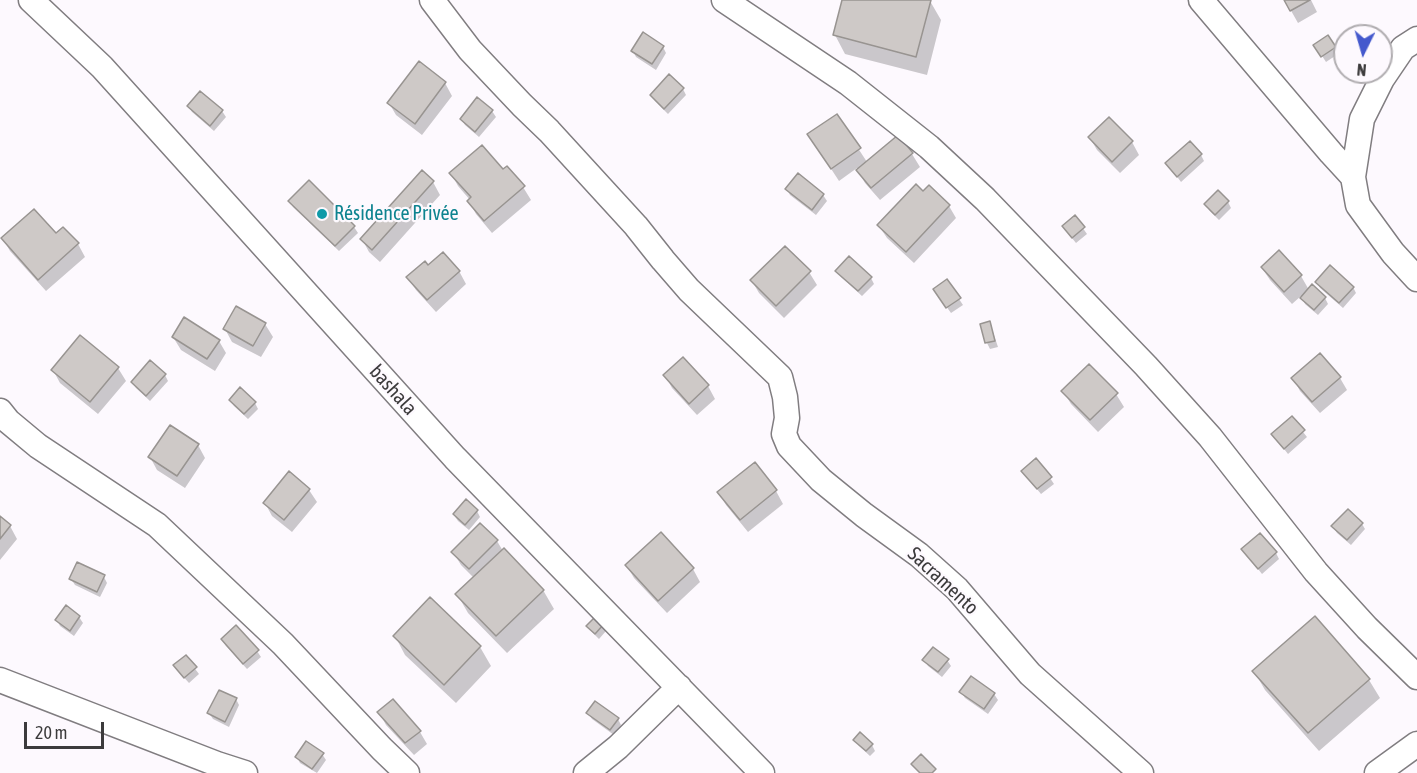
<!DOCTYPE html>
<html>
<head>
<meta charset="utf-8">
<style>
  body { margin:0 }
  #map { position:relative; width:1417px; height:773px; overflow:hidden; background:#fdf9fe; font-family:"Asap Condensed",sans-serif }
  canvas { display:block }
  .north { position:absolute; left:1333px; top:24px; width:60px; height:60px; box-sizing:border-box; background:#fdf9fe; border:2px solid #b0adb0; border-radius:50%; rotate:185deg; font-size:16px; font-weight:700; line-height:24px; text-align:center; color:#3c3b3c }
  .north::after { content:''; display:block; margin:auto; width:21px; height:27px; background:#4459cd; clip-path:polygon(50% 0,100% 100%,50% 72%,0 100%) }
  .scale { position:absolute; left:24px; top:722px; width:80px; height:27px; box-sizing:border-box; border:3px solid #3c3b3c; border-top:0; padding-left:8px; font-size:18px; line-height:21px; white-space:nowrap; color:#3c3b3c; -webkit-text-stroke:4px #fdf9fe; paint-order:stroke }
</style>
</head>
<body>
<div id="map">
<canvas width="1417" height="773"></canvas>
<div class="north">N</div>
<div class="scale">20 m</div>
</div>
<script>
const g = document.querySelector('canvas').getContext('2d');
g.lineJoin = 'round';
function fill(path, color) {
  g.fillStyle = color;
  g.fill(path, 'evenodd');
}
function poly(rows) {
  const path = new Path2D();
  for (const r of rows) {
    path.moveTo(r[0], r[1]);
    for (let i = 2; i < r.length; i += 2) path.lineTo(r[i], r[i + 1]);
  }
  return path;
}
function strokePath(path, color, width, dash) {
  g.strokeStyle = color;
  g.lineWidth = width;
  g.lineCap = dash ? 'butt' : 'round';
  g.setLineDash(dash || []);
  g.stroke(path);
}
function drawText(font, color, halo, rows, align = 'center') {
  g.font = font + ' "Asap Condensed",sans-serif';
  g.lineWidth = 4.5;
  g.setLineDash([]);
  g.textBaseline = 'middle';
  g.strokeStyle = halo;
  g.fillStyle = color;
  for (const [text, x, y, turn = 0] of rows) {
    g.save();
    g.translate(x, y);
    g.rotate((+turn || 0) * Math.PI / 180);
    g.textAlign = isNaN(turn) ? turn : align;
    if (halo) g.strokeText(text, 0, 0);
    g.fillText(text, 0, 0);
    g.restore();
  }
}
fill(poly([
  [844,0,925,0,930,1,941,20,927,75,845,54,835,35],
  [1285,0,1311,0,1317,12,1298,23],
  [1327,37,1338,54,1326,62,1315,45],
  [663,47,666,53,656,70,636,57,633,51],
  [445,83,452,96,422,135,396,115,389,103],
  [683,89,686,95,668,114,655,101,651,95],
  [200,93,222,111,226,117,214,131,192,112,188,106],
  [492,111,496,117,479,137,465,125,461,119],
  [837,116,867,162,898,137,912,154,920,167,880,200,865,183,857,168,839,181,809,135],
  [1090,138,1132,142,1139,155,1120,173,1097,150],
  [1190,143,1201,155,1204,161,1181,182,1167,163],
  [503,171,523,187,531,200,492,233,476,214,469,201,470,200,458,186,451,173],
  [422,172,433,182,440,195,380,262,369,252,362,239],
  [309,183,354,227,358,233,339,251,293,207,290,201],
  [787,189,823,195,827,201,816,215,790,195],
  [924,193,949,206,956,218,914,263,887,238,879,226],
  [1228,202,1231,208,1219,220,1209,210,1206,204],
  [1075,217,1087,234,1076,243,1067,232],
  [63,229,78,244,85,257,46,291,10,251,3,239,56,235],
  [1279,253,1301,276,1309,290,1325,298,1328,304,1318,315,1305,304,1301,296,1292,304,1270,280,1262,268],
  [428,267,459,271,466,284,436,312,416,290,408,278],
  [837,271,871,278,874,284,862,296,841,277],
  [809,272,817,285,784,318,759,293,752,281],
  [947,281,963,305,951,313,938,295],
  [1317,282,1353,287,1356,293,1343,308,1320,288],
  [989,323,992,329,998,347,990,349,987,343,982,325],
  [265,324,273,337,261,357,232,342,225,329],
  [80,337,118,368,126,381,98,414,60,383,53,370],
  [173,337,219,341,226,353,215,371,181,350],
  [683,359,708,386,715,399,697,415,672,388,665,375],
  [165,375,168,381,150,401,136,388,132,382],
  [1293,378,1340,378,1347,390,1320,413,1300,391],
  [1063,391,1116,394,1124,407,1098,432,1071,404],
  [230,400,255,403,258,409,248,419,234,406],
  [1292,418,1307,437,1288,454,1273,435],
  [198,445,205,458,185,488,157,470,150,457],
  [755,464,776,491,783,504,748,532,726,505,719,493],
  [1027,477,1050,478,1054,484,1041,494],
  [309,490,317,502,292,532,272,516,265,503],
  [477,511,480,517,469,530,458,521,454,515],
  [0,518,10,526,17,539,0,560],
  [1362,524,1365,529,1351,545,1337,533,1333,527],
  [660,534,693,569,700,582,667,613,634,578,627,566],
  [497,541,503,551,543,590,554,609,507,653,468,613,457,594,474,578,461,565,453,552],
  [1243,550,1276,553,1279,559,1262,574],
  [104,577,107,583,100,597,75,585,71,579],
  [430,599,480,647,491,666,456,703,405,655,395,636],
  [79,617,83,623,74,636,60,626,57,620],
  [603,625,606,631,599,639,592,632,588,626],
  [222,640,257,651,261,657,247,669,226,646],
  [186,657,199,674,189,683,179,672],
  [924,660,947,660,951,666,942,677,928,666],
  [1254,671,1369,680,1380,698,1319,751,1265,690],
  [961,692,994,694,998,700,988,714,965,698],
  [236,699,239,705,229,727,213,719,209,713],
  [379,712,420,732,427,744,414,755,386,725],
  [588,713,618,719,621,725,614,735,592,719],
  [855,740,872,745,875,751,870,756,859,746],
  [322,754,326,760,317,773,300,763,297,757]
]), '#0003');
const building = poly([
  [842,0,931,0,916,57,833,35,842,0],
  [1284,0,1310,0,1290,11,1284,0],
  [643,32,664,46,652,64,631,51,643,32],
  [1328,35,1336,47,1321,57,1313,45,1328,35],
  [419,61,446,82,415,124,387,103,419,61],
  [669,74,684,88,664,109,650,95,669,74],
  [200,91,223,110,210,126,187,106,200,91],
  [477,97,493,110,475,132,460,119,477,97],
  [837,114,861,148,831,169,807,134,837,114],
  [1109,117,1133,141,1112,162,1088,137,1109,117],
  [898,135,913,153,871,188,856,170,898,135],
  [1190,141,1202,154,1177,177,1165,163,1190,141],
  [482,145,503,169,507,166,525,186,484,221,467,201,471,197,449,173,482,145],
  [422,170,434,181,372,250,360,239,422,170],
  [798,173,824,194,812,210,785,189,798,173],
  [309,180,355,226,335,246,288,201,309,180],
  [916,184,923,191,929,185,950,205,906,252,877,225,916,184],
  [1218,190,1229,201,1215,215,1204,204,1218,190],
  [34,209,56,233,63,227,79,243,38,280,1,238,34,209],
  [1075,215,1085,227,1072,238,1062,226,1075,215],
  [785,246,811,271,776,306,750,280,785,246],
  [1279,250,1302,275,1284,292,1261,267,1279,250],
  [443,252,460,271,427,300,406,277,425,261,428,265,443,252],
  [849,256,872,277,858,291,835,271,849,256],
  [1330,265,1354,287,1339,303,1315,282,1330,265],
  [947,279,961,298,946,308,933,289,947,279],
  [1312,284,1326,297,1314,310,1300,298,1312,284],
  [236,306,266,323,253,346,223,329,236,306],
  [184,317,220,340,207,359,172,337,184,317],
  [990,321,995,341,985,343,980,324,990,321],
  [80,335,119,367,90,402,51,370,80,335],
  [1320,353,1341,377,1312,402,1291,378,1320,353],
  [683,357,709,385,689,404,663,375,683,357],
  [150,360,166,374,146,396,131,382,150,360],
  [1089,364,1118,393,1090,420,1061,391,1089,364],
  [240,387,256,402,244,414,229,400,240,387],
  [1292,416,1305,430,1284,449,1271,434,1292,416],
  [170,425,199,444,177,476,148,457,170,425],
  [1036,458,1052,477,1037,489,1021,471,1036,458],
  [755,462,777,490,740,520,717,492,755,462],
  [289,471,310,489,284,520,263,503,289,471],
  [466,499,478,510,465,525,453,514,466,499],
  [1348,509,1363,523,1347,540,1331,526,1348,509],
  [0,516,11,525,0,539,0,516],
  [480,523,498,540,469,569,451,552,480,523],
  [661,532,694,568,658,601,625,565,661,532],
  [1260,533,1277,552,1258,569,1241,549,1260,533],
  [504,548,544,590,496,636,455,594,504,548],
  [77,562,105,575,97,592,69,579,77,562],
  [430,597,481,646,444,685,393,636,430,597],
  [66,605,80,616,70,631,55,620,66,605],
  [1315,616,1370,679,1308,733,1252,671,1315,616],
  [595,617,604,624,595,634,586,626,595,617],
  [236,625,259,650,243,664,221,639,236,625],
  [933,647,949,659,938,672,922,660,933,647],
  [186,655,197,667,184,678,173,665,186,655],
  [971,676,995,693,984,709,959,692,971,676],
  [219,690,237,698,225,722,207,713,219,690],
  [393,699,421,731,405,743,377,712,393,699],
  [595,701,619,718,610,730,586,713,595,701],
  [860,732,873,744,866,751,853,740,860,732],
  [306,741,324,753,312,769,295,757,306,741],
  [921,754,936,769,932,773,920,773,911,764,921,754]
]);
fill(building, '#cec9c7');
strokePath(building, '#989491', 1.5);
const street = poly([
  [31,0,102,67,455,458,762,773],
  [432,0,470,50,522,105,549,131,636,226,663,260,689,290,780,377,785,397,787,418,784,434,789,446,821,480,864,515,919,555,957,589,1030,674,1141,773],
  [724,0,848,83,929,147,985,199,1146,366,1210,437,1316,572,1367,628,1417,677],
  [1201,0,1331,153,1353,177,1358,205,1393,253,1417,279],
  [1353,177,1362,119,1382,79,1403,48,1417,39],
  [0,411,8,421,38,446,157,525,283,644,382,749,407,773],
  [0,680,217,764,245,773],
  [586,773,618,747,679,687],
  [1377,773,1417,744]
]);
strokePath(street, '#807d80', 27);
strokePath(street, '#fff', 24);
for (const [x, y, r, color] of [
  [322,214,6,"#0f9aa8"]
]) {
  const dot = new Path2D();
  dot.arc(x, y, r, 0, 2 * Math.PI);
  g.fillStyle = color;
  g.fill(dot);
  strokePath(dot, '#fdf9fe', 2);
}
drawText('20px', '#0d838f', '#fdf9fe', [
  ["Résidence Privée",334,214]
], 'left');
drawText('20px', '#3c3b3c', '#fdf9fe', [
  ["bashala",393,390,48],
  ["Sacramento",943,581,43]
]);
</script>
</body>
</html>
